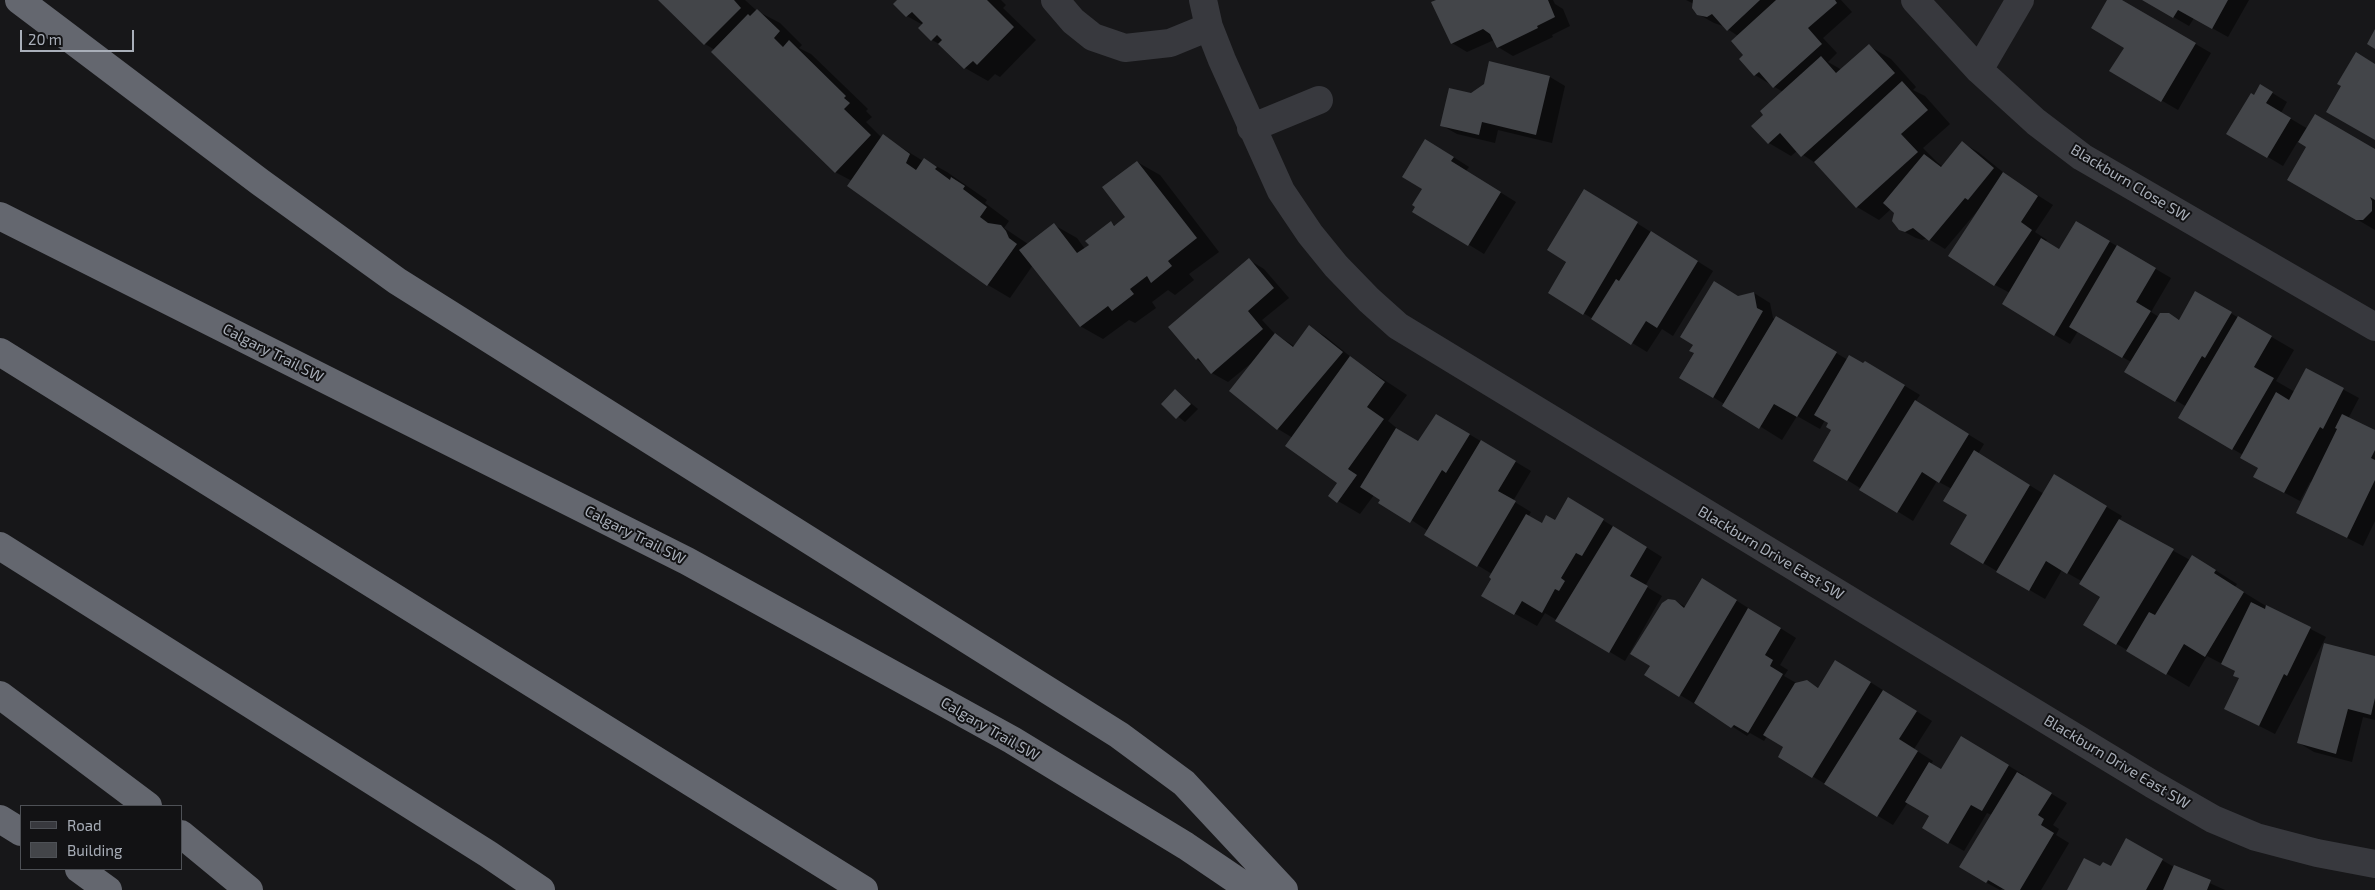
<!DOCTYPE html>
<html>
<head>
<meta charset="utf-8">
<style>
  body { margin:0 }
  #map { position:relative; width:2375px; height:890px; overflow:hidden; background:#171719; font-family:"Exo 2",sans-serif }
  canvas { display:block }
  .legend { position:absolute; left:20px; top:805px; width:162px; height:65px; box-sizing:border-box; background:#121214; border:1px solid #4e5156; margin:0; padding:6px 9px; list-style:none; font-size:15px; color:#a9afb9 }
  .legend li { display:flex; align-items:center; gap:10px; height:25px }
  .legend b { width:25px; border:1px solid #4e5156 }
  .scale { position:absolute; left:20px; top:30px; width:114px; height:22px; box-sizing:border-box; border:2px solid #a9afb9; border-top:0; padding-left:6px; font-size:15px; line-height:18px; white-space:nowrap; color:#a9afb9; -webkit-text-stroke:4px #121214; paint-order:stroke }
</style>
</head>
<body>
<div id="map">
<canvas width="2375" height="890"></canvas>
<ul class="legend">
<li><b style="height:6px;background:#38393e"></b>Road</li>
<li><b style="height:14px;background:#434549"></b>Building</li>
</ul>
<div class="scale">20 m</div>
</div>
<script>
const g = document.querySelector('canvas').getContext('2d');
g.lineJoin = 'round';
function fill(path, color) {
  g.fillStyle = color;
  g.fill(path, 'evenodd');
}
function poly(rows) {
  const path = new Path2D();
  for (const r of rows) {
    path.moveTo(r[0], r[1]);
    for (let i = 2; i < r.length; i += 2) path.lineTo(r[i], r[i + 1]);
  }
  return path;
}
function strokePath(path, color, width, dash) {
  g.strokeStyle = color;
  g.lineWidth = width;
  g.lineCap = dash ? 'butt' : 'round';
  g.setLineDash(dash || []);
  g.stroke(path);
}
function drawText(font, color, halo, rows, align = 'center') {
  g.font = font + ' "Exo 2",sans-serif';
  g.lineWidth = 4;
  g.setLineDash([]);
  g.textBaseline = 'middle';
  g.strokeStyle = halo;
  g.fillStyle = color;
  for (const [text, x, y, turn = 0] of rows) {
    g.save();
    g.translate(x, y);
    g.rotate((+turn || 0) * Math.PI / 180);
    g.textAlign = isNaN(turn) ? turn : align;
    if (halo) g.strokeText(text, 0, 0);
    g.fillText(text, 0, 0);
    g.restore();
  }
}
fill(poly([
  [660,0,745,0,757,11,780,23,802,45,799,48,811,54,868,109,866,111,872,117,866,122,882,138,883,136,923,161,925,160,947,172,987,200,985,203,1009,221,1004,228,1028,244,1054,225,1077,238,1085,249,1111,223,1116,226,1127,217,1137,162,1160,175,1219,252,1189,274,1194,280,1175,295,1168,290,1152,302,1156,308,1135,323,1129,320,1103,339,1080,326,1033,265,1010,298,988,285,852,181,835,172,715,50,705,44],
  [899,0,1001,0,1006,5,1003,8,1036,40,1000,77,995,74,988,81,965,68,941,45,932,40,923,25,907,16],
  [1438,0,1553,0,1555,4,1563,9,1570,26,1552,35,1553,37,1513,56,1498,47,1494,40,1467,52,1452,43],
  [1686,0,1841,0,1852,12,1823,38,1837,53,1828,62,1842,70,1869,46,1891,59,1916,87,1913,90,1925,96,1950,124,1923,148,1938,163,1943,167,1963,143,1978,152,2009,177,2053,205,2035,232,2047,240,2045,242,2059,250,2076,222,2171,278,2151,312,2159,317,2167,314,2180,320,2196,293,2294,350,2276,381,2295,392,2307,370,2359,398,2348,419,2375,432,2375,521,2363,546,2298,513,2312,483,2310,482,2300,501,2270,485,2259,468,2243,455,2180,418,2187,407,2126,371,2131,362,2078,331,2070,344,2003,304,2010,293,1995,285,1979,209,1945,249,1927,238,1922,240,1916,238,1899,229,1895,212,1891,209,1879,220,1857,207,1820,166,1797,151,1791,156,1769,143,1765,115,1783,92,1755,75,1738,36,1723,26,1714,23,1698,14,1694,4],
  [2109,0,2120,0,2211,53,2178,110,2111,71,2125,47],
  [2144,0,2249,0,2228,37,2194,18,2189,26],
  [1490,63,1550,77,1565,86,1552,143,1498,130,1495,143,1457,134,1441,125,1471,94,1485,85],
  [2261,86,2287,102,2281,113,2308,129,2375,150,2375,230,2289,179,2308,147,2298,141,2283,166,2228,133],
  [1441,149,1469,167,1466,171,1516,202,1484,254,1414,211],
  [1600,200,1713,271,1673,336,1662,329,1647,352,1549,292],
  [1249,260,1264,269,1289,298,1262,320,1275,334,1294,346,1310,327,1325,336,1357,362,1407,395,1388,421,1404,434,1419,442,1452,424,1531,471,1513,501,1531,512,1528,517,1542,525,1556,522,1569,499,1662,557,1645,586,1662,596,1625,661,1545,613,1537,626,1483,596,1493,579,1492,574,1426,534,1428,531,1374,495,1360,514,1338,501,1338,482,1293,438,1278,429,1231,391,1255,360,1228,382,1212,373,1197,359],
  [1754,293,1770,303,1773,318,1776,320,1799,331,1848,360,1864,365,1865,362,1920,395,1915,402,1984,444,1978,454,2044,494,2054,476,2122,516,2119,521,2190,560,2215,570,2237,584,2235,587,2266,606,2326,637,2275,734,2226,709,2240,678,2236,671,2207,656,2189,687,2085,625,2102,596,2083,582,2062,570,2045,599,1983,563,1968,515,1952,489,1937,481,1913,521,1815,460,1833,429,1830,423,1825,420,1820,429,1797,416,1782,440,1713,397,1738,297],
  [1176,391,1198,409,1185,422,1162,404],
  [1718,589,1796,638,1780,665,1788,670,1784,676,1798,684,1807,681,1819,688,1851,670,1932,721,1914,749,1933,761,1931,764,1942,771,1962,738,2024,775,2023,777,2067,803,2053,825,2059,829,2056,835,2069,843,2041,890,2007,890,2004,888,2000,890,1987,883,1992,875,1992,815,1987,813,1964,851,1924,828,1931,816,1908,802,1893,825,1779,756,1785,747,1767,736,1764,741,1750,733,1747,736,1696,703,1695,704,1680,695,1651,666,1675,601,1686,607],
  [2375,657,2375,720,2363,717,2352,762,2314,752,2299,743],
  [2127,840,2174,867,2225,890,2068,890,2100,868,2111,868]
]), '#0007');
fill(poly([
  [658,0,734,0,741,8,704,45],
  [897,0,987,0,1014,27,977,65,973,61,964,69,938,44,942,40,937,35,931,41,918,28,923,23,912,12,906,17,893,4],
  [1436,0,1548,0,1555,17,1537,26,1538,28,1497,48,1490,34,1483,29,1451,44,1431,2],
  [1693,0,1760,0,1727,31,1712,14,1707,17,1697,15,1692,8],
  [1776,0,1835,0,1837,3,1808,28,1822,44,1773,88,1759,72,1754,76,1739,59,1743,55,1731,41],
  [2107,0,2122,0,2196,43,2161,102,2109,71,2124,48,2091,28],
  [2142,0,2228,0,2212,29,2178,10,2173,18],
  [757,9,780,31,774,38,783,47,789,40,846,96,844,98,850,103,844,109,871,135,835,173,711,52,748,14,750,16],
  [2375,29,2375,49,2367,44],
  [1869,44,1895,73,1801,157,1780,133,1768,144,1751,126,1763,115,1760,111,1821,56,1836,73],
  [2356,52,2375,64,2375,140,2326,112,2341,86,2337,84],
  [1489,61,1550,76,1536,135,1482,122,1479,135,1440,126,1449,88,1471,93,1484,84],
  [1902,81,1928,110,1901,134,1918,152,1856,208,1814,162],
  [2260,84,2273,92,2266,103,2291,118,2267,158,2226,134,2251,93,2254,95],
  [2315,114,2375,149,2375,200,2370,197,2372,201,2372,211,2363,220,2356,220,2287,180,2306,147,2298,142],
  [883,134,910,154,906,163,916,170,924,158,937,167,935,169,950,180,951,177,965,186,963,189,987,207,980,217,988,223,1001,225,1006,231,1009,238,1017,244,987,286,847,186],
  [1425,139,1454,157,1451,161,1501,192,1468,246,1412,212,1415,207,1412,205,1422,189,1402,177],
  [1962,141,1994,168,1968,200,1965,198,1929,241,1913,228,1905,232,1899,230,1892,221,1894,213,1883,203,1924,154,1941,167],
  [1137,161,1197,238,1168,261,1172,266,1151,283,1147,276,1130,289,1134,294,1112,311,1108,306,1080,327,1019,250,1054,223,1077,253,1089,245,1085,241,1111,221,1114,226,1125,217,1102,187],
  [2003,172,2038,196,2021,222,2032,230,1994,286,1948,256],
  [1584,189,1638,222,1583,315,1548,293,1566,262,1547,250],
  [2076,221,2110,241,2054,336,2002,304,2041,238,2059,249],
  [1651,231,1698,261,1657,328,1646,321,1631,345,1591,319,1616,279,1619,281],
  [2117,245,2156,268,2136,302,2151,311,2122,358,2069,327],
  [1249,258,1274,288,1248,311,1263,329,1211,374,1198,358,1196,360,1168,327],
  [1714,281,1738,296,1754,292,1757,308,1763,311,1713,398,1679,378,1694,353,1689,351,1693,345,1680,337],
  [2195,291,2232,312,2205,358,2202,356,2175,402,2124,372,2160,313,2169,313,2179,320],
  [1776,316,1837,352,1797,417,1774,404,1759,429,1722,406],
  [2238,316,2272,336,2254,367,2274,378,2232,450,2178,418],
  [1309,325,1343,352,1277,430,1229,391,1275,333,1293,347],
  [1849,355,1863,363,1865,361,1905,385,1847,481,1813,461,1831,430,1826,427,1828,423,1814,415],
  [1350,356,1385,382,1367,407,1384,419,1348,469,1357,475,1337,503,1328,496,1337,483,1285,446],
  [2306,368,2344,388,2323,429,2320,427,2284,493,2253,477,2258,468,2240,458,2276,392,2289,400],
  [1175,389,1191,404,1176,419,1161,404],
  [1915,400,1969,434,1939,483,1922,472,1897,513,1859,490],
  [1436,414,1470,434,1446,473,1442,470,1410,523,1378,503,1380,500,1360,487,1396,428,1418,441],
  [2342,414,2375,430,2375,450,2371,458,2375,460,2375,480,2347,538,2296,513,2337,429,2335,428],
  [1481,440,1516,461,1498,491,1516,501,1477,567,1424,535],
  [1974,450,2030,485,1983,564,1950,544,1967,515,1943,501],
  [2054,474,2107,506,2067,574,2046,561,2029,591,1996,572],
  [1568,497,1604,519,1582,556,1576,553,1561,578,1565,581,1559,591,1555,589,1542,613,1522,601,1514,615,1481,596,1491,579,1489,577,1526,514,1542,523,1546,515,1555,520],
  [2119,519,2174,549,2116,645,2083,625,2100,597,2079,584],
  [1613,526,1647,547,1630,576,1648,586,1609,653,1555,621],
  [2192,555,2216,570,2214,573,2244,592,2205,657,2184,644,2166,675,2126,651,2149,612,2155,615],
  [1702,578,1737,600,1679,697,1644,675,1650,666,1630,654,1662,603,1668,599,1675,600,1684,608],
  [2251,602,2265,609,2266,605,2311,627,2287,676,2284,674,2259,726,2224,709,2239,678,2233,676,2235,671,2221,664],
  [1748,608,1781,628,1765,655,1773,660,1770,666,1783,674,1748,733,1734,725,1731,728,1694,703],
  [2324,643,2375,656,2375,698,2371,715,2348,709,2336,754,2297,743],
  [1835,660,1871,682,1812,778,1778,757,1783,747,1763,735,1795,683,1807,680,1818,688],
  [1883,690,1917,711,1899,739,1918,751,1877,817,1824,784],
  [1961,736,2009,765,1982,811,1971,805,1948,844,1922,828,1929,816,1905,802,1929,762,1941,769],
  [2017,772,2052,793,2038,815,2044,819,2041,825,2054,833,2020,890,2005,890,1988,880,1986,883,1959,867],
  [2126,838,2163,859,2146,890,2067,890,2084,858,2100,866,2103,862,2111,866],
  [2174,865,2211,880,2207,890,2163,890]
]), '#434549');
strokePath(poly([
  [1055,0,1073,21,1093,37,1125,48,1170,43,1209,27],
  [1203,0,1209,27,1222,60,1281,191,1310,234,1336,266,1369,300,1398,326,2152,784,2213,819,2256,837,2317,853,2375,864],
  [1915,0,1979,70,2036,122,2082,157,2375,327],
  [1979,70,2020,0],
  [1251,128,1319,100]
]), '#38393e', 28);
strokePath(poly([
  [19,0,260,182,397,281,1119,735,1184,783,1284,890],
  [0,216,687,561,1012,740,1186,846,1251,890],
  [0,352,864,890],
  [0,546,488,854,541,890],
  [0,695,148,806],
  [0,819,21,832],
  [181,834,249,890],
  [79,869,108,890]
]), '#64676f', 28);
drawText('15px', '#a9afb9', '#121214', [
  ["Blackburn Close SW",2130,183,31],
  ["Calgary Trail SW",273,353,27],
  ["Calgary Trail SW",635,535,27],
  ["Blackburn Drive East SW",1771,553,31],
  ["Calgary Trail SW",990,729,30],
  ["Blackburn Drive East SW",2117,762,31]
]);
</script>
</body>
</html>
